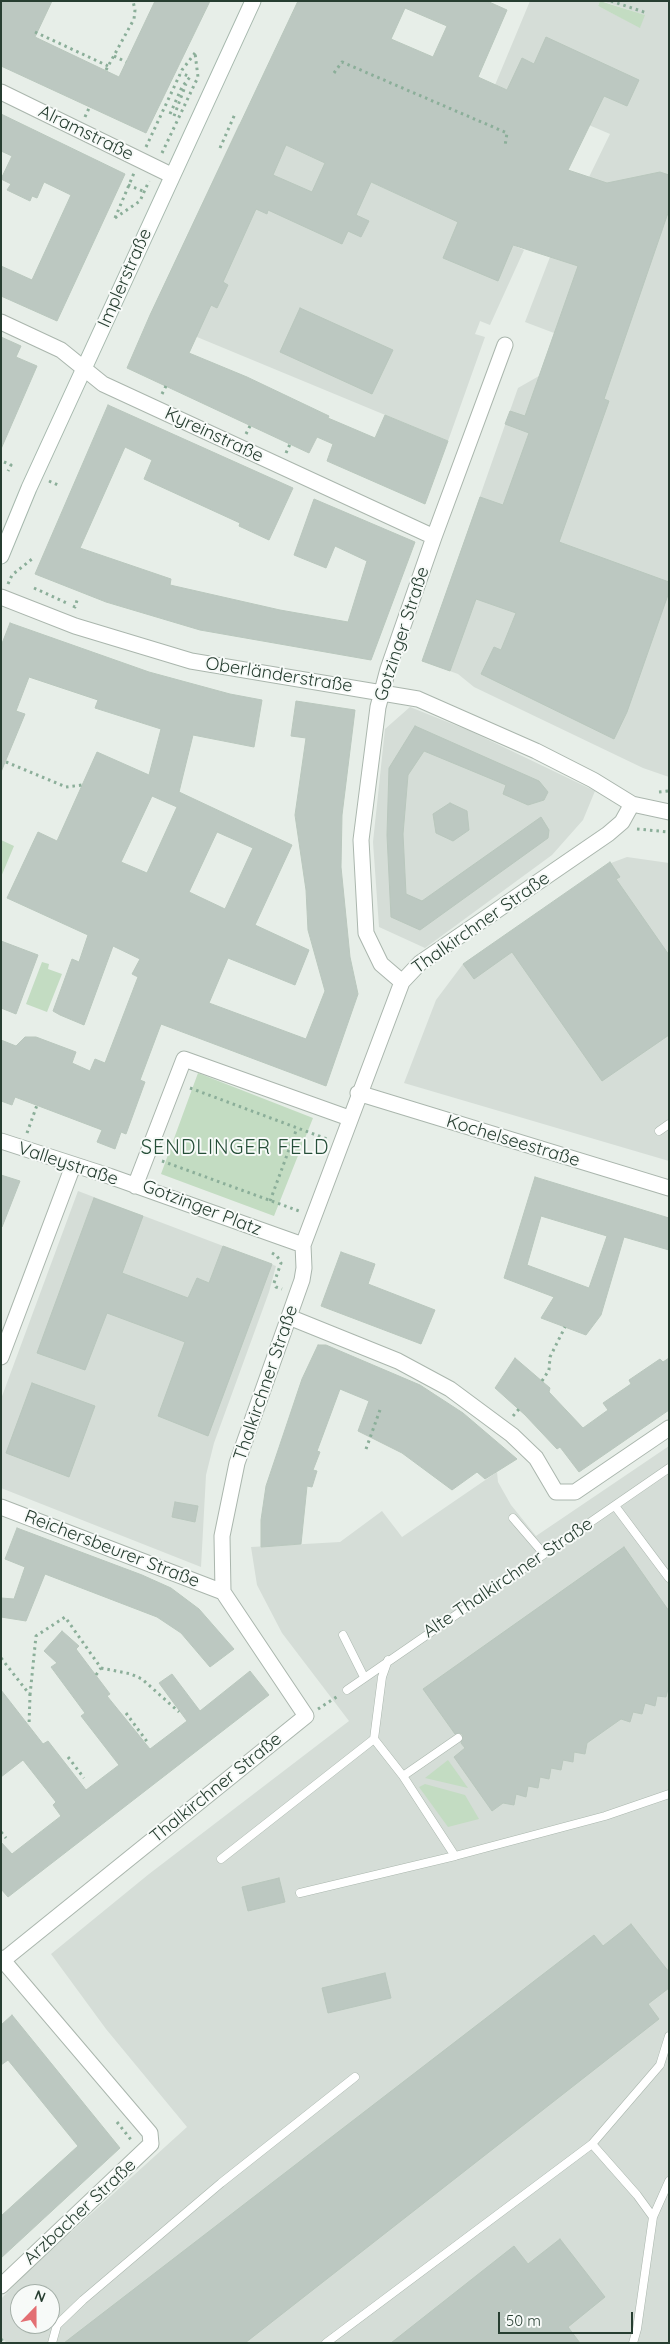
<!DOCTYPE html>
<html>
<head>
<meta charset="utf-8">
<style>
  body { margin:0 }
  #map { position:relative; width:670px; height:2344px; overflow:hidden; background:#e7eee8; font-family:Quicksand,sans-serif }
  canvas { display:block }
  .frame { position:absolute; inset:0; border:2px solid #273e31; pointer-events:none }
  .north { position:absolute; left:10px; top:2284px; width:50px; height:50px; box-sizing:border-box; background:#f7faf8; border:1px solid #a4afa8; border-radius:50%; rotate:22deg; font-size:14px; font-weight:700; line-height:20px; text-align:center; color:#273e31 }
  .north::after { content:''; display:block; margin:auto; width:18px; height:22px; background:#e36f73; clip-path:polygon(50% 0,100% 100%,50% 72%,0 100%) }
  .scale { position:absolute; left:498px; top:2312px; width:135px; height:22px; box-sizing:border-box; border:2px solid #273e31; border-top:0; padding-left:6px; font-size:15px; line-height:18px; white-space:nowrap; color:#273e31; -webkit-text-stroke:4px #f7faf8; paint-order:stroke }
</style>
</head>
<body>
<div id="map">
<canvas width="670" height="2344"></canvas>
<div class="frame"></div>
<div class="north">N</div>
<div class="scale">50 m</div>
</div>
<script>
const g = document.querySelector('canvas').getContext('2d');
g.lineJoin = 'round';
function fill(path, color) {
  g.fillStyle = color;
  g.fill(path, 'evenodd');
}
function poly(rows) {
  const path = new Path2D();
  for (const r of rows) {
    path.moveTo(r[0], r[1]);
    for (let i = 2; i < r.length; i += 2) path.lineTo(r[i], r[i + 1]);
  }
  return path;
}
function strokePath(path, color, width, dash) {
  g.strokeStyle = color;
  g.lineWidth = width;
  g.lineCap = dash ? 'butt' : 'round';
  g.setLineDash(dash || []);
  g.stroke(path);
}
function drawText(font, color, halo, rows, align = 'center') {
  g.font = font + ' Quicksand,sans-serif';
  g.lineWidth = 4;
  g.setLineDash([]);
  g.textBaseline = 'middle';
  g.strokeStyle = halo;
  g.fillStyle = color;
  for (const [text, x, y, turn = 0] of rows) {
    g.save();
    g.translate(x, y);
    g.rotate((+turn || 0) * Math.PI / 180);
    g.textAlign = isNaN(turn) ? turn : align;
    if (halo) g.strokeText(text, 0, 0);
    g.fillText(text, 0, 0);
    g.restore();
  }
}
fill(poly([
  [530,1,600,1,598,6,640,27,644,15,602,1,669,1,669,777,643,768,474,687,458,674,422,661,518,388,539,376,554,333,525,322,550,257,610,134,495,85],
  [239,124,524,250,490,325,480,321,479,324,475,334,485,337,448,441,197,337,150,315],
  [410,707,470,731,595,791,583,820,552,855,425,948,379,927,373,842,385,729],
  [627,857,669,863,669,1161,404,1083,436,1000,463,964,611,863],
  [78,1191,276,1266,269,1292,214,1443,206,1475,201,1567,1,1488,1,1399],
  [669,1446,669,2343,7,2343,1,2337,1,2299,28,2271,187,2127,106,2029,51,1954,149,1874,349,1721,282,1633,257,1585,251,1547,340,1542,382,1511,402,1537,497,1472,498,1482,511,1505,536,1536],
  [20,2294,50,2294,50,2324,20,2324]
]), '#d5ddd7');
fill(poly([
  [600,1,645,15,640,28,598,6],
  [1,840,14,846,1,877],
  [42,962,49,964,48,969,62,974,47,1012,26,1004],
  [198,1073,313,1118,274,1216,161,1174],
  [448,1760,468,1788,425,1778],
  [425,1784,465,1795,479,1819,448,1827,419,1787]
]), '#c3dcc2');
const building = poly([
  [1,1,52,1,35,37,119,77,155,1,210,1,146,133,1,66,1,1],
  [298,1,487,1,507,10,478,77,507,90,522,58,534,64,546,37,639,80,627,106,604,96,568,170,607,183,660,172,669,175,669,210,604,399,609,401,559,542,669,582,669,592,627,712,614,739,481,674,494,647,501,650,516,613,476,599,450,671,422,661,480,497,503,505,529,433,505,424,510,411,525,416,578,266,513,245,498,281,443,258,458,222,371,182,356,215,369,221,361,237,348,231,342,244,268,210,267,214,256,209,223,282,228,285,217,308,211,305,189,353,247,377,329,416,328,418,375,438,385,415,448,441,425,504,327,461,333,444,317,437,309,453,127,368,150,315,298,1],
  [405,8,447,26,433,57,391,39,405,8],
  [286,145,325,163,312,192,273,175,286,145],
  [1,114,125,174,57,321,1,296,1,266,32,280,71,195,44,182,37,198,32,196,30,201,7,190,11,184,1,179,12,156,1,151,1,114],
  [300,308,393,350,372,394,280,352,300,308],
  [1,337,21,346,16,357,37,366,1,449,1,337],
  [108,405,293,488,269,540,239,526,240,523,144,479,152,460,125,447,80,548,171,579,170,585,280,610,348,622,367,561,335,546,326,568,294,555,314,499,415,542,371,660,200,630,106,602,35,574,108,405],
  [10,623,149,672,230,694,262,700,254,747,193,735,179,792,292,845,255,925,309,950,295,985,228,958,209,1003,306,1039,325,991,308,930,306,890,295,815,306,738,291,736,296,701,355,710,342,815,341,867,350,957,358,994,326,1086,161,1024,140,1080,145,1082,126,1134,121,1132,115,1149,97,1142,102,1130,15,1097,12,1105,1,1101,1,1040,16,1046,25,1037,36,1037,76,1052,72,1063,90,1071,95,1059,105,1063,138,977,132,974,140,959,113,946,84,1025,60,1015,53,1011,72,959,79,962,88,935,7,898,38,832,57,841,97,752,149,775,161,729,95,708,98,700,29,677,16,711,25,714,1,772,1,646,10,623],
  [152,796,177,807,147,873,121,862,152,796],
  [217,832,253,848,225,909,189,892,217,832],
  [415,726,539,781,548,792,544,800,528,805,503,794,506,785,424,751,408,775,403,834,406,894,422,901,541,817,549,830,548,838,420,930,391,917,387,835,389,768,415,726],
  [450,803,467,811,469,830,453,841,436,833,433,814,450,803],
  [610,862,620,877,616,879,669,955,669,1035,602,1081,512,952,474,979,463,964,610,862],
  [1,941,38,955,16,1014,1,1008,1,941],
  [1,1175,20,1181,2,1227,1,1227,1,1175],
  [535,1177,669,1218,669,1250,624,1237,601,1315,586,1335,541,1318,554,1297,504,1278,535,1177],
  [541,1216,607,1236,589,1288,527,1265,541,1216],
  [94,1198,143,1216,122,1273,188,1298,197,1278,209,1283,223,1246,272,1264,208,1436,158,1416,185,1342,107,1313,85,1370,37,1353,94,1198],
  [341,1252,375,1264,368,1284,435,1310,421,1344,321,1306,341,1252],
  [318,1345,326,1345,420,1385,463,1413,517,1459,485,1479,477,1472,452,1490,402,1453,358,1431,369,1401,340,1389,317,1451,320,1452,313,1470,317,1471,312,1487,307,1486,301,1544,261,1547,261,1520,266,1486,302,1379,318,1345],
  [515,1358,550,1388,549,1392,583,1428,608,1410,603,1403,631,1384,629,1380,660,1359,663,1362,669,1358,669,1410,579,1472,560,1447,557,1449,525,1415,495,1388,515,1358],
  [32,1383,95,1406,69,1477,6,1453,32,1383],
  [175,1502,198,1506,195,1522,172,1517,175,1502],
  [17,1528,142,1575,171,1588,199,1609,234,1649,210,1667,181,1633,157,1617,45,1574,26,1621,1,1617,1,1598,14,1599,25,1567,5,1559,17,1528],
  [624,1547,669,1611,669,1685,666,1697,657,1696,655,1706,645,1703,642,1714,633,1712,630,1722,621,1719,587,1743,585,1754,574,1752,573,1762,563,1760,561,1770,551,1768,549,1779,540,1777,538,1788,528,1786,526,1797,516,1794,514,1805,503,1803,492,1811,454,1757,465,1748,461,1743,463,1735,460,1733,455,1734,423,1689,624,1547],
  [62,1631,79,1646,76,1649,110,1694,107,1696,150,1749,187,1721,159,1683,172,1674,200,1711,250,1671,269,1695,8,1897,1,1889,1,1842,12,1854,61,1816,53,1805,56,1802,23,1760,1,1777,1,1690,43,1744,48,1741,86,1790,119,1765,81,1716,85,1713,51,1667,57,1663,44,1651,62,1631],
  [279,1878,285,1902,248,1911,242,1887,279,1878],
  [631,1924,669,1972,669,1988,648,2004,659,2019,245,2343,64,2343,594,1935,603,1946,631,1924],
  [385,1973,391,1998,328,2013,322,1988,385,1973],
  [12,2015,120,2148,1,2258,1,2216,78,2146,8,2060,1,2065,1,2025,12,2015],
  [560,2239,605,2297,568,2327,580,2343,391,2343,514,2246,528,2264,560,2239]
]);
fill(building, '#bcc8c1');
strokePath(building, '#b9c7bd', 1);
const service = poly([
  [659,1131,669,1124],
  [615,1506,669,1578],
  [513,1518,544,1554],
  [343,1635,364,1677],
  [347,1690,669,1468],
  [403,1776,458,1738],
  [455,1856,605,1816,669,1794],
  [221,1859,374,1739],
  [300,1893,455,1856,403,1776,374,1739,382,1677,388,1660],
  [592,2144,637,2195,653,2217,637,2329,633,2343],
  [653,2217,669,2181],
  [52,2343,57,2325,83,2300,221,2183,355,2077],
  [326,2343,592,2144,660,2065,669,2036]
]);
const minor = poly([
  [1,92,171,175],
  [1,322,61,350,103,384,434,537],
  [1,597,75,626,191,661,418,699,536,751,593,780,632,804,669,812],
  [402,982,381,964,366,933,361,840,378,707,388,669,434,537,505,345],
  [358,1093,669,1188],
  [1,1141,109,1176,303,1245],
  [135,1186,184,1059,349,1118],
  [289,1317,398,1361,450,1389,512,1435,536,1458,556,1492,575,1492,669,1428],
  [1,1357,73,1166],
  [1,1507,223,1592],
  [1,1958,150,2133,151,2144,1,2286],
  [1,1962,306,1716,223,1592,222,1536,237,1463,302,1280,304,1268,303,1245,402,982,420,963,608,834,622,822,632,804]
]);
const secondary = poly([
  [1,556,29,488,253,1]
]);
strokePath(service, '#aab6ad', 9);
strokePath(minor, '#aab6ad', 17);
strokePath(secondary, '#a6b8ad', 17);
strokePath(poly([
  [611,1,647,13],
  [35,32,108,66],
  [114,56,126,62],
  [106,70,134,19,135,10,133,1],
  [334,73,342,62,507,133,505,146],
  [170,114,182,87,190,77,181,73],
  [174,116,186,84],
  [85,117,89,108],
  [146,147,182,70,195,53],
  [220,148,235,114],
  [162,153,198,77,195,53],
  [128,185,145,192],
  [115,218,140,201,149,181],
  [115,218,134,173],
  [162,394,166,386],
  [246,434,250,426],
  [286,453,290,444],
  [4,462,11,465,8,471],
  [49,481,60,486],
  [8,584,12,575,32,559],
  [34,588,69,604],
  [73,606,75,607,78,597],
  [6,762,66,787,82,785],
  [659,792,669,791],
  [637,829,669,832],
  [190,1088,327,1139],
  [27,1133,37,1105],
  [162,1161,299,1211],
  [270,1201,297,1128],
  [272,1253,277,1256,281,1263,274,1283,276,1287,282,1289],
  [542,1381,549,1370,550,1357,565,1327],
  [513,1416,519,1409],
  [366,1449,381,1407],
  [1,1658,30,1695,29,1726],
  [101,1668,131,1674,142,1679,179,1712],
  [30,1695,36,1636,65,1617,101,1668,96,1675],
  [318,1709,338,1696],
  [126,1713,148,1743],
  [68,1757,84,1778],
  [1,1832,6,1838],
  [117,2122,132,2141],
  [1,2339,4,2343]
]), '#8bae99', 3, [2.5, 4]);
strokePath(service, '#fff', 8);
strokePath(minor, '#fff', 15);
strokePath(secondary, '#fff', 15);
drawText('18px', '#273e31', '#f7faf8', [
  ["Alramstraße",86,133,26],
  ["Implerstraße",125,278,-66],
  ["Kyreinstraße",214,435,25],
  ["Gotzinger Straße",402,634,-72],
  ["Oberländerstraße",279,675,9],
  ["Thalkirchner Straße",481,923,-35],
  ["Kochelseestraße",513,1141,17],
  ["Valleystraße",68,1164,18],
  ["Gotzinger Platz",202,1208,21],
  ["Thalkirchner Straße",266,1383,-71],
  ["Reichersbeurer Straße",112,1549,21],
  ["Alte Thalkirchner Straße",508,1578,-34],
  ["Thalkirchner Straße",216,1788,-39],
  ["Arzbacher Straße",80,2212,-43]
]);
g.letterSpacing = '1px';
drawText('20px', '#254e38', '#f7faf8', [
  ["SENDLINGER FELD",235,1148]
]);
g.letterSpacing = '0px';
</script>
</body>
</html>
